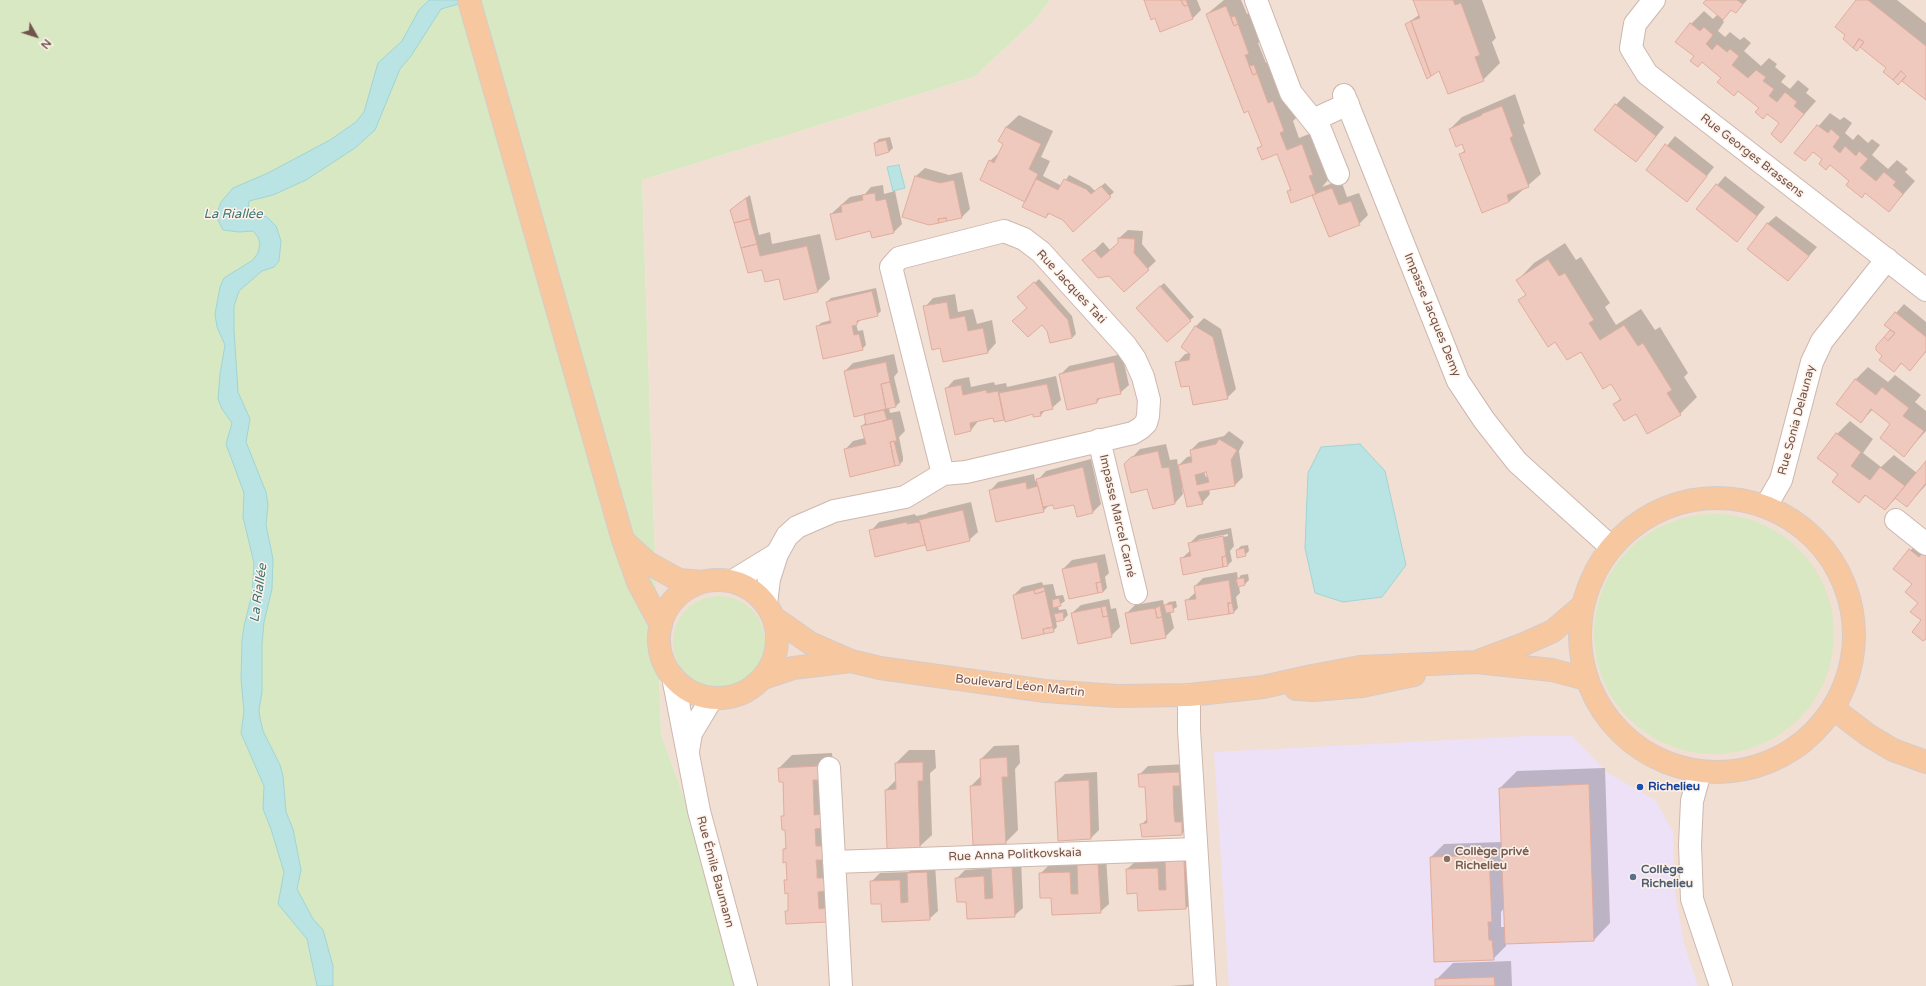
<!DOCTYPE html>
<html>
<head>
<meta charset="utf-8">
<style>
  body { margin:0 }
  #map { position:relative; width:1926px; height:986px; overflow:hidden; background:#fbeee4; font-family:"Varela Round",sans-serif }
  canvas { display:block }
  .north { position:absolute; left:16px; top:16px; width:40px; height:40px; -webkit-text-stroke:3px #fef3ea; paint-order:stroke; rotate:129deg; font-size:11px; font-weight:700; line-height:16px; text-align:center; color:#72534b }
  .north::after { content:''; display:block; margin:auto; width:14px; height:18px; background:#72534b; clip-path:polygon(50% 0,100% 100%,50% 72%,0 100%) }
</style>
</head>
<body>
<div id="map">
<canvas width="1926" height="986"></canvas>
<div class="north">N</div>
</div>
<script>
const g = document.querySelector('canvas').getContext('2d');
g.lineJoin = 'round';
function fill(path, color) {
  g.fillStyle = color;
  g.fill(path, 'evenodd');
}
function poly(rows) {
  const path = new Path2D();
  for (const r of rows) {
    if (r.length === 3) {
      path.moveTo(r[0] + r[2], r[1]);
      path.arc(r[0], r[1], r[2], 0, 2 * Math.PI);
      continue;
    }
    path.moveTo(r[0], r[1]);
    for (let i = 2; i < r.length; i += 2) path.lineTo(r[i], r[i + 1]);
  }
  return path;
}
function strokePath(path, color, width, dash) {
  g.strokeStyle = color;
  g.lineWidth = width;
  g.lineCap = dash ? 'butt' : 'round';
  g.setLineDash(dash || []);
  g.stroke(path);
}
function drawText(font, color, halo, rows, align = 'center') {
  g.font = font + ' "Varela Round",sans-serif';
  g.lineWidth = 3;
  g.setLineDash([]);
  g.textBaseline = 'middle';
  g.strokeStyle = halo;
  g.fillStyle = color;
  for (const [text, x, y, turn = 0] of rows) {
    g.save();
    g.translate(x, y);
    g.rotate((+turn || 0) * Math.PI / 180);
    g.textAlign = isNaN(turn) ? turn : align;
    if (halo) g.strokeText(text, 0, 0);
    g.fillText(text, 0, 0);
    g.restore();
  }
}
fill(poly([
  [1050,0,1926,0,1926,986,752,986,661,734,642,180,974,77,1035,20]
]), '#f2dfd3');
fill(poly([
  [1529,736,1572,736,1608,773,1656,801,1673,832,1674,887,1684,944,1698,986,1229,986,1214,752]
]), '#ece1f7');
fill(poly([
  [0,0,1050,0,1035,20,974,77,642,180,661,734,752,986,0,986],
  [1714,634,120],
  [719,642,46]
]), '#d8e8c3');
const water = poly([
  [429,0,472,0,441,9,411,56,400,69,375,130,355,148,306,180,273,195,249,201,248,211,267,217,276,226,281,241,279,261,274,267,262,271,239,291,234,306,234,330,238,392,250,419,246,442,266,492,268,505,266,525,273,559,272,589,264,622,262,644,262,692,259,710,260,718,263,731,280,765,283,776,286,812,293,829,301,870,297,889,313,919,323,930,333,966,333,986,317,986,307,939,278,904,284,872,271,829,263,809,264,786,241,733,244,711,241,679,242,640,244,626,252,594,254,563,243,517,244,493,226,444,232,423,222,409,218,399,220,374,225,345,217,327,215,314,220,287,224,278,253,260,258,253,260,244,258,237,253,231,239,232,223,230,216,216,221,202,233,188,268,173,330,140,356,122,364,112,378,63,402,41,419,10,429,0],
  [899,165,905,188,893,191,887,167,899,165],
  [1360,444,1385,471,1406,565,1382,597,1343,602,1315,593,1305,548,1308,473,1321,447,1360,444]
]);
fill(water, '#bae4e3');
strokePath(water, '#a0d5d4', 1);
fill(poly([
  [1145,0,1197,0,1201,10,1193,18,1155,17],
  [1224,0,1241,0,1247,14,1251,12,1261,40,1258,43,1266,63,1270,61,1285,89,1296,118,1293,121,1299,138,1314,132,1326,161,1322,165,1328,180,1322,187,1341,180,1347,197,1359,193,1368,215,1359,224,1313,194,1288,192,1291,188,1278,153,1259,148,1262,145,1249,109,1207,14],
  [1414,0,1482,0,1496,38,1492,42,1500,63,1483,80,1439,69,1406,24,1419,15],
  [1707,0,1747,0,1736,12,1732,9,1722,19,1724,22,1718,31,1725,37,1730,32,1740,40,1744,37,1751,43,1744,51,1761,66,1769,58,1777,64,1775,67,1786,76,1781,82,1790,89,1798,80,1809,89,1806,93,1816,101,1781,141,1780,123,1695,56,1691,24,1704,11,1713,19,1718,14],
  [1857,0,1897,0,1926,23,1926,99,1887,68],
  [1515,94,1525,123,1523,125,1541,174,1509,202,1460,155,1465,150,1462,143,1450,129,1462,117],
  [1624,96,1664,127,1636,161,1616,105],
  [1830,113,1840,120,1844,117,1852,123,1845,133,1853,140,1858,134,1868,143,1872,139,1880,145,1872,155,1888,169,1897,160,1908,169,1905,172,1915,181,1889,211,1866,192,1861,197,1851,181,1814,151,1805,160,1796,152],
  [1019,115,1053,131,1041,157,1050,161,1043,176,1062,186,1069,175,1090,186,1095,191,1105,183,1114,192,1073,230,1063,220,1050,213,1046,217,1026,201,990,161,1002,150,1005,144,1006,127],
  [1675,136,1714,167,1687,201,1647,170],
  [890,137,893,148,889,152,875,143,879,139],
  [925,168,949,175,962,172,970,209,962,217,903,217,916,176],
  [1725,176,1765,207,1737,240,1697,209],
  [883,185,884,194,895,191,902,224,894,232,870,229,831,214,850,197,865,194,871,187],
  [750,195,759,235,770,232,772,244,820,234,830,279,817,292,780,278,763,268,735,206],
  [1776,216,1817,247,1788,280,1767,224],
  [1128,230,1143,231,1142,244,1156,261,1124,291,1109,275,1084,260,1103,242,1110,250,1119,242,1119,238],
  [1565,243,1576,260,1581,257,1610,303,1605,307,1616,325,1641,309,1655,330,1660,327,1688,373,1684,377,1697,397,1680,414,1648,432,1636,412,1615,404,1621,398,1611,382,1581,351,1556,341,1520,300,1526,294,1518,280,1534,263],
  [1039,279,1072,316,1076,334,1072,338,1048,330,1028,307,1023,294],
  [1164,283,1194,317,1190,320,1141,304],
  [876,288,881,311,877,315,861,320,856,324,858,331,863,330,866,345,862,349,817,327,821,323,831,320,827,302,831,298],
  [955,294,958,312,973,309,977,324,992,320,996,343,988,352,944,361,941,347,925,307,933,298],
  [1904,304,1926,322,1926,352,1910,369,1902,363,1894,371,1883,356,1885,337,1891,329,1896,313],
  [1204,318,1221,329,1236,389,1227,398,1177,363,1185,354,1190,353,1182,346,1196,326],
  [894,354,898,372,894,377,900,402,896,406,889,408,890,413,900,411,905,431,899,437,903,457,903,461,899,465,845,450,853,441,865,438,862,426,866,422,865,413,845,371,853,363],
  [1122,354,1129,385,1120,393,1101,397,1097,402,1061,374,1069,366],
  [1868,367,1888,382,1895,375,1921,395,1915,402,1926,411,1926,431,1904,455,1892,423,1873,409,1861,422,1856,379],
  [1056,376,1061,400,1052,408,1046,409,1041,415,1034,413,1006,421,1005,417,1004,419,994,417,979,420,971,430,946,389,954,380,969,377,971,387,994,382,995,385,1006,383,1007,387],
  [1850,421,1873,439,1863,453,1881,467,1894,455,1917,473,1926,462,1926,485,1907,506,1896,498,1885,509,1866,495,1859,502,1839,474,1819,458,1837,434],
  [1229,431,1244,442,1239,451,1243,477,1234,486,1209,490,1210,494,1202,503,1184,487,1182,487,1183,494,1175,503,1154,508,1148,488,1125,465,1140,449,1166,444,1170,460,1177,459,1178,466,1187,457,1192,456,1191,450,1199,442,1224,436],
  [1207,471,1208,476,1206,477,1204,472],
  [1091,459,1101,504,1093,512,1075,504,1050,504,1043,511,990,491,998,482,1034,474,1035,481,1038,480,1046,471],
  [971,502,978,532,969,540,926,544,876,556,871,531,879,522,915,514,916,516,926,514,929,512],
  [1231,528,1234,546,1230,551,1232,561,1228,565,1181,559,1191,550,1189,544,1198,535],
  [1228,534,1228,536,1198,542,1198,540],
  [1923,537,1926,638,1914,584,1894,568],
  [1248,545,1249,551,1245,555,1237,550,1241,546],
  [1105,554,1109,573,1105,577,1107,588,1103,592,1063,569,1072,560],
  [1237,572,1238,579,1241,575,1248,574,1249,580,1245,584,1239,586,1240,593,1236,597,1238,608,1234,612,1186,601,1196,592,1195,586,1203,578],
  [1042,582,1043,585,1053,584,1056,596,1063,595,1065,601,1058,606,1059,610,1066,609,1068,615,1064,619,1056,622,1057,627,1053,631,1014,595,1022,587],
  [1109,599,1111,609,1116,608,1120,627,1111,636,1072,613,1081,605],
  [1163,600,1164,606,1169,602,1176,601,1177,607,1170,611,1174,628,1165,637,1126,614,1135,605],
  [1019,745,1020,763,1015,769,1018,830,1005,843,971,786,982,775,981,759,994,746],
  [909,750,935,750,936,768,930,773,932,835,919,847,888,848,886,790,897,779,896,763],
  [832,753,833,766,827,921,786,912,789,909,789,892,785,881,788,878,787,861,784,849,787,846,786,829,782,817,785,814,783,781,779,768,792,755],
  [1187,764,1188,776,1181,783,1183,814,1190,814,1190,825,1182,834,1142,824,1148,818,1146,786,1139,775,1148,766],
  [1605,768,1610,923,1594,940,1506,943,1506,946,1493,959,1431,857,1444,844,1502,842,1500,788,1517,771],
  [1504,908,1505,927,1501,927,1501,912],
  [1097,772,1099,830,1091,838,1056,782,1065,774],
  [1192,851,1195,900,1186,908,1139,910,1138,892,1127,869,1136,861],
  [1087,856,1106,856,1109,904,1100,912,1052,897,1040,874,1049,865,1078,865],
  [1021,859,1023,908,1014,916,967,900,956,879,965,870,993,868,1001,860],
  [935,864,938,911,929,919,882,903,871,882,880,873,909,872,916,865],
  [1511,961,1512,986,1436,986,1436,980,1453,963],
  [1198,984,1198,986,1170,986]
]), '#0003');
const building = poly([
  [1144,0,1181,0,1184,6,1188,5,1193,19,1160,32,1155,18,1151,20,1144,0],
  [1181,0,1186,0,1188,5,1184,6,1181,0],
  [1413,0,1453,0,1455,5,1461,3,1480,55,1475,57,1484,81,1448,94,1439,71,1431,76,1411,21,1420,18,1413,0],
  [1706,0,1737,0,1743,4,1736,13,1731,10,1723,20,1703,3,1706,0],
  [1856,0,1868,0,1926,46,1926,100,1902,81,1906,76,1901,71,1893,80,1883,72,1886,68,1860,47,1864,42,1859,39,1853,48,1843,39,1845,35,1835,27,1856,0],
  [1226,6,1234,26,1238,24,1249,54,1245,55,1253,75,1257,73,1268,103,1273,101,1284,131,1280,133,1287,150,1302,144,1313,175,1309,176,1316,194,1291,203,1287,191,1291,190,1277,154,1262,160,1257,148,1262,146,1248,111,1244,113,1206,14,1226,6],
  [1235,16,1238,24,1234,26,1231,17,1235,16],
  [1411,21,1431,76,1427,79,1405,24,1411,21],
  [1690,23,1700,31,1704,27,1713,35,1706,44,1712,50,1717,44,1727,52,1730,49,1739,56,1732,65,1748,78,1756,70,1766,77,1763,81,1774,89,1769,96,1777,102,1785,92,1797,102,1794,106,1804,114,1781,143,1771,134,1779,123,1767,114,1763,119,1755,112,1759,108,1738,91,1734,96,1717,82,1721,78,1702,62,1698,67,1690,61,1694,56,1675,42,1690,23],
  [1859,39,1864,42,1857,51,1853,48,1859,39],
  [1254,65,1257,73,1253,75,1249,66,1254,65],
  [1901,71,1906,76,1898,85,1893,80,1901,71],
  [1615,104,1656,136,1636,162,1594,130,1615,104],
  [1502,106,1513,136,1510,138,1529,187,1507,195,1509,202,1482,213,1459,154,1465,152,1462,144,1456,147,1449,129,1482,115,1481,114,1502,106],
  [1817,125,1828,133,1831,129,1840,137,1833,147,1840,153,1845,146,1856,156,1859,151,1868,159,1860,168,1876,181,1884,172,1896,182,1893,185,1903,194,1889,212,1865,193,1862,198,1846,185,1849,181,1830,165,1826,170,1819,164,1822,159,1813,152,1805,161,1794,153,1817,125],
  [1006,127,1041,144,1029,169,1038,174,1025,202,980,180,989,160,994,163,1003,144,998,141,1006,127],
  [886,140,889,152,876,156,874,143,886,140],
  [1665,144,1707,176,1687,202,1646,170,1665,144],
  [915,176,940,183,954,180,962,218,947,221,946,218,938,219,939,223,929,225,902,217,915,176],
  [1036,179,1058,190,1064,179,1086,189,1091,194,1101,186,1111,197,1073,232,1063,220,1048,213,1046,218,1022,207,1036,179],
  [1716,184,1757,216,1737,242,1696,209,1716,184],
  [1332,188,1339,205,1351,201,1360,225,1329,237,1312,195,1332,188],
  [875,193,876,201,886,199,894,233,872,238,870,231,836,240,830,214,842,212,841,205,863,200,862,195,875,193],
  [746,198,750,219,734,223,730,210,746,198],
  [946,218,947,221,939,223,938,219,946,218],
  [750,219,757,244,741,248,734,223,750,219],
  [1767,223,1809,256,1788,281,1747,249,1767,223],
  [1118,238,1135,239,1134,253,1149,270,1124,292,1109,276,1098,278,1082,260,1094,250,1101,258,1118,243,1118,238],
  [757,244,760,256,807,246,818,292,784,300,779,279,765,282,762,270,748,273,741,248,757,244],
  [1548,259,1559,276,1565,273,1594,320,1589,323,1600,340,1624,325,1638,346,1643,343,1672,390,1667,393,1681,415,1647,434,1636,414,1624,421,1613,404,1621,400,1611,384,1603,389,1581,352,1567,360,1555,342,1548,347,1518,300,1526,295,1516,280,1548,259],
  [1034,282,1068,320,1072,338,1050,343,1047,331,1042,325,1028,337,1012,321,1027,308,1017,297,1034,282],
  [1160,286,1191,321,1167,342,1136,308,1160,286],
  [872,291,878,316,857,321,857,325,852,326,854,335,859,334,863,350,823,359,816,326,831,323,826,302,872,291],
  [947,302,950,319,965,316,968,331,983,328,988,353,943,362,940,348,932,350,923,306,947,302],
  [1895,312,1926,337,1926,351,1910,371,1901,363,1894,372,1879,360,1882,356,1876,350,1876,346,1884,337,1888,341,1895,333,1884,325,1895,312],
  [1195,326,1213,337,1228,399,1193,405,1189,386,1181,387,1175,362,1189,360,1190,354,1181,347,1195,326],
  [1890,330,1895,333,1888,341,1884,337,1890,330],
  [886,362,890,382,881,384,886,409,854,417,844,371,886,362],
  [1114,362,1121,394,1097,399,1097,403,1067,410,1059,374,1114,362],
  [1855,379,1876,395,1882,387,1909,408,1903,416,1924,431,1904,457,1880,438,1890,424,1871,409,1861,423,1836,404,1855,379],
  [890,382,896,407,886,409,881,384,890,382],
  [1047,384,1053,409,1040,412,1041,416,1033,417,1033,414,1005,422,999,393,1047,384],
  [961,385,963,395,986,390,987,393,998,391,1004,420,994,422,993,418,970,423,971,431,955,435,945,388,961,385],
  [884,410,887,420,866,425,864,414,884,410],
  [892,419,897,441,890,442,895,466,850,477,844,449,866,444,861,426,892,419],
  [1836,433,1861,452,1851,466,1870,480,1880,467,1905,486,1885,510,1865,495,1859,503,1832,482,1838,474,1817,458,1836,433],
  [1219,439,1237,450,1231,460,1235,486,1198,492,1203,504,1187,507,1178,465,1192,462,1190,450,1216,444,1219,439],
  [1206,472,1209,482,1197,485,1195,475,1206,472],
  [894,441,900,465,895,466,890,442,894,441],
  [1158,451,1162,468,1169,467,1175,504,1153,509,1147,489,1131,493,1124,464,1131,457,1158,451],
  [1926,461,1926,483,1907,507,1895,498,1926,461],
  [1083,467,1093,513,1077,517,1074,505,1054,509,1053,505,1043,507,1036,479,1083,467],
  [1026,482,1027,489,1038,486,1044,512,996,522,989,490,1026,482],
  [963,510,970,541,927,551,919,520,963,510],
  [907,522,907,524,920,522,925,545,875,557,869,530,907,522],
  [1223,536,1226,556,1222,557,1223,567,1183,575,1180,558,1191,556,1188,543,1223,536],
  [1244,548,1246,556,1237,558,1236,550,1244,548],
  [1909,549,1919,557,1926,550,1926,639,1923,641,1912,632,1921,620,1910,612,1918,603,1905,592,1912,584,1893,569,1909,549],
  [1226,556,1228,566,1223,567,1222,557,1226,556],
  [1097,562,1101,582,1096,583,1098,593,1069,599,1062,569,1097,562],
  [1244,578,1245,585,1238,587,1236,579,1244,578],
  [1229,580,1232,603,1228,603,1229,614,1188,620,1185,600,1196,599,1194,586,1229,580],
  [1101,582,1103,592,1098,593,1096,583,1101,582],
  [1044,587,1045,591,1035,594,1034,590,1044,587],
  [1034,590,1035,594,1045,591,1053,627,1043,629,1044,634,1022,639,1013,595,1034,590],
  [1059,598,1061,606,1053,608,1052,600,1059,598],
  [1228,603,1232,603,1234,613,1229,614,1228,603],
  [1172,604,1174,612,1166,613,1164,605,1172,604],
  [1106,606,1108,616,1103,617,1101,607,1106,606],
  [1160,606,1162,617,1157,618,1155,608,1160,606],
  [1101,607,1103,617,1108,616,1112,637,1078,644,1071,613,1101,607],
  [1155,608,1157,618,1162,617,1166,638,1131,644,1125,613,1155,608],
  [1063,612,1064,620,1056,622,1054,614,1063,612],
  [1053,627,1054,632,1044,634,1043,629,1053,627],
  [1007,757,1008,777,1002,777,1006,844,973,845,970,786,981,785,980,759,1007,757],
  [923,762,923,781,918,781,920,848,887,849,885,790,896,789,895,763,923,762],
  [819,766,820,780,813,780,814,809,814,815,822,814,823,828,815,829,816,846,824,846,824,860,816,860,817,869,817,878,825,878,826,891,818,892,819,909,826,908,827,922,786,924,785,911,788,911,788,893,785,894,784,880,787,880,786,862,783,863,783,849,786,849,785,830,782,830,781,816,784,816,783,782,779,782,778,768,819,766],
  [1179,772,1180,786,1173,786,1174,814,1175,822,1182,822,1182,835,1142,837,1140,824,1147,823,1145,787,1139,787,1138,774,1179,772],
  [1089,780,1091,839,1058,841,1055,782,1089,780],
  [1589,784,1594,941,1505,944,1499,788,1589,784],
  [1489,855,1492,922,1488,922,1489,940,1492,940,1494,960,1434,962,1430,857,1489,855],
  [1184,859,1186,909,1138,911,1137,893,1127,894,1126,869,1158,868,1159,890,1166,890,1165,860,1184,859],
  [1098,864,1101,913,1052,915,1051,898,1040,898,1039,873,1070,872,1071,894,1078,894,1077,865,1098,864],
  [1012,867,1015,917,967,919,966,902,957,902,955,878,984,876,985,899,993,898,991,868,1012,867],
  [927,872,930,920,882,922,881,904,871,904,870,881,900,880,901,903,908,902,907,873,927,872],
  [1494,977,1495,986,1435,986,1435,979,1494,977]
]);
fill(building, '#efc9bd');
strokePath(building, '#e1ad9e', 1);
const street = poly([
  [1256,0,1291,93,1320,129,1338,174],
  [1654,0,1635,24,1631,48,1647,74,1926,290],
  [1344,95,1458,381,1484,420,1517,462,1611,547],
  [1313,120,1348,104],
  [1099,440,1136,593],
  [1766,506,1781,480,1812,362,1822,341,1887,259],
  [1896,520,1926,544],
  [777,554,787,536,797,527,834,511,905,497,943,474,966,472,1133,433,1141,428,1146,423,1148,416,1149,400,1143,377,1135,359,1126,346,1041,252,1024,239,1004,231,899,258,891,267,943,474],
  [733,581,777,554,769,579,766,604],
  [673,677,699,811,746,986],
  [1189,695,1189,730,1205,986],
  [688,751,691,733,712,698],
  [829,768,841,986],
  [1700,772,1692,801,1690,845,1692,899,1721,986],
  [834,862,1196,849]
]);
const primary = poly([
  [469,0,623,540,638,582,661,625],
  [1717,635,137],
  [625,542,648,563,679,580,703,582],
  [718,639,59],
  [773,617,810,643,851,661,880,668,1045,691,1117,696,1189,695,1263,687,1312,676,1360,667,1476,662,1552,670,1586,679],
  [1481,660,1524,644,1553,631,1582,606],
  [763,678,793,668,851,661],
  [1296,689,1314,690,1362,686,1414,675],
  [1834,709,1868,735,1893,750,1926,762]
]);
strokePath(street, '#ceb7ae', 24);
strokePath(primary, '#d5cbc9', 24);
strokePath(street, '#fff', 22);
strokePath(primary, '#f7c8a0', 22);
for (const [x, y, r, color] of [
  [1640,787,4,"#1a4fb4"],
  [1447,859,4,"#8d6e63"],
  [1633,877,4,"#5c6f8a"]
]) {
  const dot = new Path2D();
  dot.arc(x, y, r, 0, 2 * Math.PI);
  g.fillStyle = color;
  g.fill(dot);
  strokePath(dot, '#fef3ea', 1.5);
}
drawText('12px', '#72534b', '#fef3ea', [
  ["Rue Georges Brassens",1752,156,38],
  ["Rue Jacques Tati",1071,287,47],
  ["Impasse Jacques Demy",1432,315,68],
  ["Rue Sonia Delaunay",1797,420,-75],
  ["Impasse Marcel Carné",1117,516,77],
  ["Boulevard Léon Martin",1020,686,6],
  ["Rue Anna Politkovskaia",1015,855,-2],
  ["Rue Émile Baumann",715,872,75]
]);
drawText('bold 12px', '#164399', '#fef3ea', [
  ["Richelieu",1648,787]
], 'left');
drawText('bold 12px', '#785e54', '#fef3ea', [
  ["Collège privé",1455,852],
  ["Richelieu",1455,866]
], 'left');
drawText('bold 12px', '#4e5e75', '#fef3ea', [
  ["Collège",1641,870],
  ["Richelieu",1641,884]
], 'left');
drawText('italic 13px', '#407777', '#fef3ea', [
  ["La Riallée",233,215],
  ["La Riallée",259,593,-82]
]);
</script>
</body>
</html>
